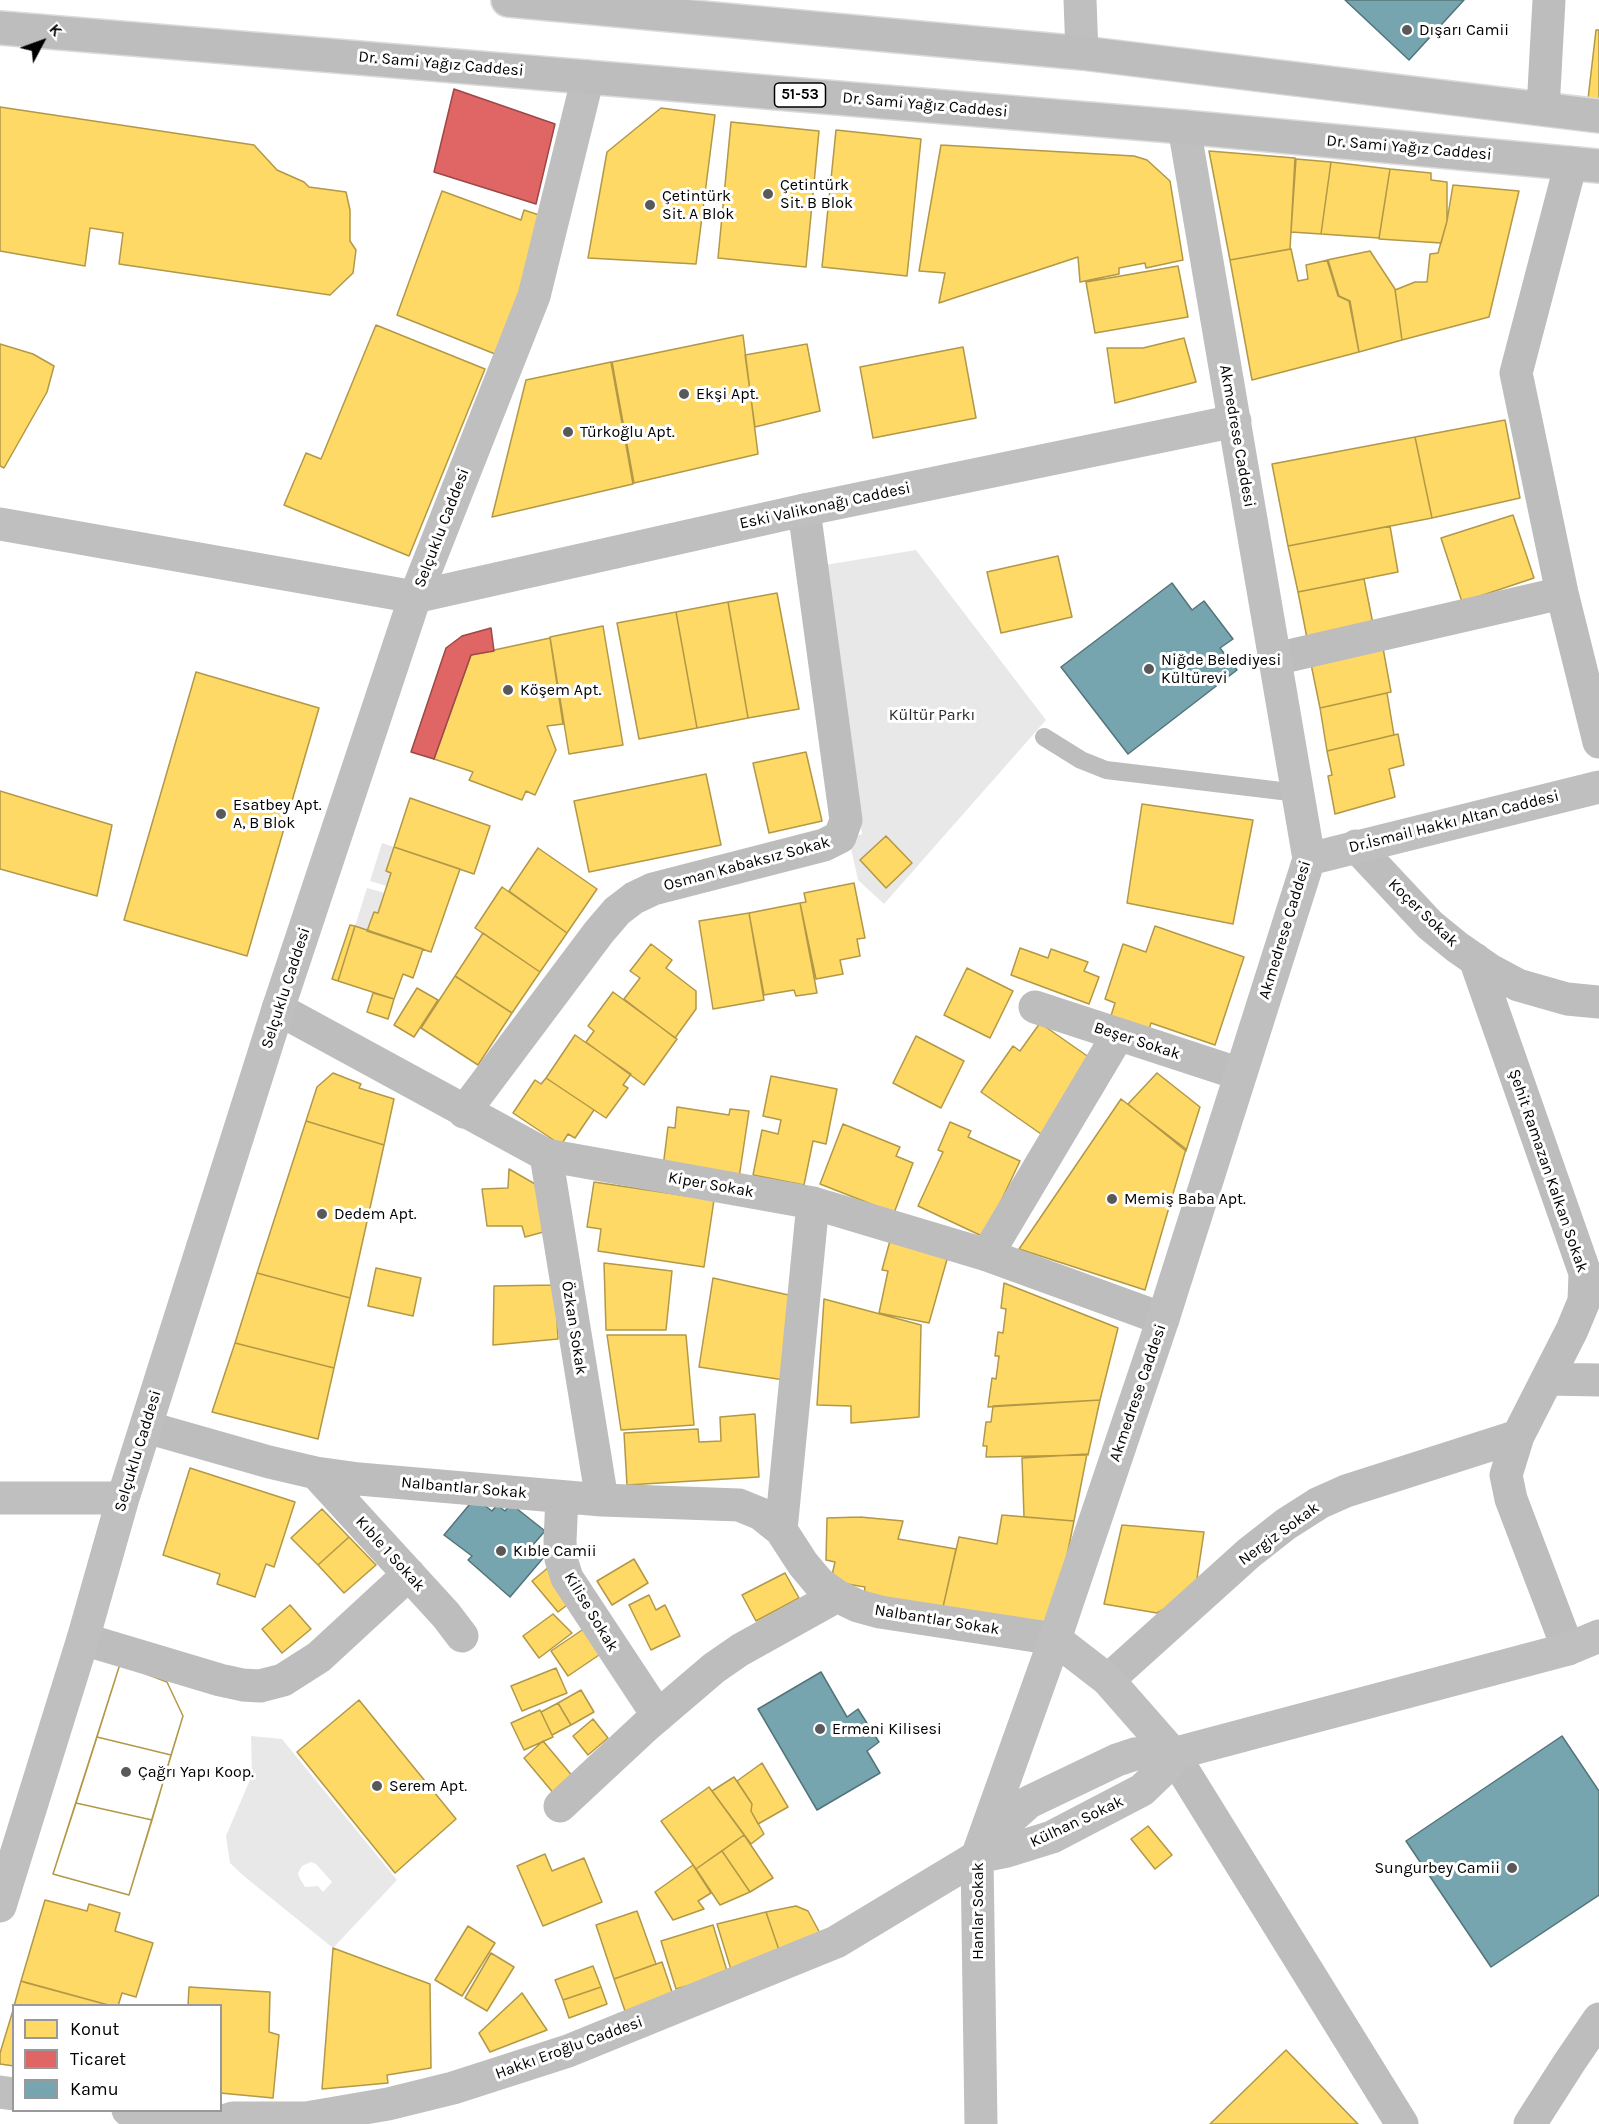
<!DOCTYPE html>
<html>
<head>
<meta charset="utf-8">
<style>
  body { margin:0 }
  #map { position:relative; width:1599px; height:2124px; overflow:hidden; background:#fff; font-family:Karla,sans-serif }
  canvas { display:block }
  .legend { position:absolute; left:12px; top:2004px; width:210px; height:108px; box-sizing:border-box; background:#fff; border:2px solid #999; margin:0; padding:8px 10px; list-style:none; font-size:18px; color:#000 }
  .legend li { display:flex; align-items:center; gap:12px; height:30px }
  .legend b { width:30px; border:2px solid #999 }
  .north { position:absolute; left:12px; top:12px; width:60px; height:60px; -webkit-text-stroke:4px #fff; paint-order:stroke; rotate:49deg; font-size:16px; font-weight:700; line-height:24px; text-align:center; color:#000 }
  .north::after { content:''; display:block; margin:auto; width:21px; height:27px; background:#000; clip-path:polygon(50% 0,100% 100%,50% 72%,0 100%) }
</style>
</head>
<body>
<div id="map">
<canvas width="1599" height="2124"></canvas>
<ul class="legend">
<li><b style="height:16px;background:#ffd966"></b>Konut</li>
<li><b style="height:16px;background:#e06666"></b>Ticaret</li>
<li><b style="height:16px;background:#76a5af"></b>Kamu</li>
</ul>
<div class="north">K</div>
</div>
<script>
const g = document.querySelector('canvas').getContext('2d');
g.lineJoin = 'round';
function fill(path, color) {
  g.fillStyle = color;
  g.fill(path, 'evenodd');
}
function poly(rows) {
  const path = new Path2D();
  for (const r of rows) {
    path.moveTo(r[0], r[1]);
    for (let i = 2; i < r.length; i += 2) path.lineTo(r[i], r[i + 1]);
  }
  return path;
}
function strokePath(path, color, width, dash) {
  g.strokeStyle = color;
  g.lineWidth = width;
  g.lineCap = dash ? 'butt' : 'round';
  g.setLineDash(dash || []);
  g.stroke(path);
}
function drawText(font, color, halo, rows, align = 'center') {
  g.font = font + ' Karla,sans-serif';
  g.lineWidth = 6;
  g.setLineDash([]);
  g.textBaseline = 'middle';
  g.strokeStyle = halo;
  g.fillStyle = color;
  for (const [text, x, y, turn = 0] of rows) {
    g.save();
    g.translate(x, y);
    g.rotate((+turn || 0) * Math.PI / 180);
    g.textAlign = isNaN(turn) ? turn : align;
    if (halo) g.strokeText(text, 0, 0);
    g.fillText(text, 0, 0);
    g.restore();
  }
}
fill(poly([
  [916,550,1046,720,884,904,858,880,849,839,862,834,819,566],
  [382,843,394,847,391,873,387,886,370,881],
  [367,888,385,893,378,913,374,912,367,930,355,926],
  [251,1736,282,1739,397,1880,333,1948,245,1877,230,1863,226,1836,252,1775],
  [311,1862,316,1864,332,1882,323,1892,318,1886,305,1887,299,1877,298,1873,302,1866]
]), '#e8e8e8');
const homes = poly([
  [1596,30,1599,30,1599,101,1588,99,1596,30],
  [0,107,254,145,277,170,304,182,309,187,346,192,350,210,350,241,356,250,353,273,330,295,119,264,123,233,90,228,85,266,0,251,0,107],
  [661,108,715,115,696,264,588,258,607,152,661,108],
  [731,122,819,131,806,267,718,258,731,122],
  [836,130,921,139,907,276,822,267,836,130],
  [941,145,1134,156,1147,160,1170,181,1183,260,1146,268,1145,263,1119,268,1119,274,1080,282,1078,257,939,303,945,273,919,271,941,145],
  [1209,151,1295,158,1290,249,1230,260,1209,151],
  [1296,159,1331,162,1321,234,1291,232,1296,159],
  [1331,162,1390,169,1379,238,1321,234,1331,162],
  [1390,169,1431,173,1431,180,1447,182,1447,221,1441,243,1379,239,1390,169],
  [1453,185,1519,191,1489,317,1402,340,1395,290,1415,282,1427,282,1430,254,1438,253,1447,221,1453,185],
  [442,191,521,220,524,210,542,216,534,296,495,354,397,315,442,191],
  [1291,249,1298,281,1308,279,1306,265,1328,260,1339,296,1350,301,1359,352,1252,380,1230,260,1291,249],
  [1370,251,1395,289,1402,340,1359,352,1349,301,1338,296,1327,260,1370,251],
  [1178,266,1188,317,1095,333,1086,282,1178,266],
  [376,325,485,369,409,556,284,505,306,453,321,459,376,325],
  [743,335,758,454,634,483,612,362,743,335],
  [1184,338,1196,382,1115,403,1107,348,1143,348,1184,338],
  [0,344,33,354,54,366,47,392,4,468,0,466,0,344],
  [807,344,820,411,755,427,745,355,807,344],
  [963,347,976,418,873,438,860,367,963,347],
  [611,362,633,484,492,517,526,380,611,362],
  [1505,420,1520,498,1432,518,1415,437,1505,420],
  [1415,437,1432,518,1288,546,1272,464,1415,437],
  [1513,515,1534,578,1462,602,1441,538,1513,515],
  [1390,526,1398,572,1298,592,1288,546,1390,526],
  [1058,556,1072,617,1001,633,987,572,1058,556],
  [1364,579,1373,624,1307,638,1298,592,1364,579],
  [777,593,799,709,748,718,728,602,777,593],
  [728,602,748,718,697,728,676,612,728,602],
  [676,612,697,728,639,739,617,623,676,612],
  [603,626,623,745,569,754,550,637,603,626],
  [550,638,563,724,547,726,556,750,535,795,526,791,522,800,469,780,473,772,434,759,471,655,550,638],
  [1383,648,1391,692,1320,708,1311,664,1383,648],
  [196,672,319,708,247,956,124,920,196,672],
  [1387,693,1394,735,1327,751,1320,708,1387,693],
  [1398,734,1404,765,1389,769,1395,797,1335,814,1328,776,1332,775,1327,751,1398,734],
  [806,752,822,821,769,833,753,763,806,752],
  [706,774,721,845,589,872,574,801,706,774],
  [0,791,112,825,97,896,0,869,0,791],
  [410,798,490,826,474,874,394,847,410,798],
  [1142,804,1253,820,1233,924,1127,903,1142,804],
  [886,836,912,863,886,888,860,860,886,836],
  [394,847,460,869,431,952,367,931,374,912,378,913,391,873,386,871,394,847],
  [538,848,597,889,567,933,509,891,538,848],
  [854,883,865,938,857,939,860,956,840,960,843,974,816,979,800,903,806,902,804,893,854,883],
  [502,887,567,933,540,972,475,928,502,887],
  [800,903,817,993,796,996,794,990,764,995,749,913,800,903],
  [749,913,764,1000,713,1009,699,921,749,913],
  [350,925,355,926,338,981,332,979,350,925],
  [355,926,423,949,413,978,403,974,394,999,338,981,355,926],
  [1155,926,1244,957,1215,1045,1151,1023,1147,1035,1109,1022,1115,1003,1105,999,1123,944,1146,952,1155,926],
  [483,933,540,972,512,1013,455,976,483,933],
  [651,944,672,960,666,968,696,991,696,1009,675,1038,624,999,640,978,630,971,651,944],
  [1020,948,1048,958,1051,949,1088,962,1084,971,1099,977,1089,1004,1011,975,1020,948],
  [967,968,1013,991,990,1038,944,1015,967,968],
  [455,976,512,1013,478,1065,421,1028,455,976],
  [417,988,438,1000,414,1037,394,1025,417,988],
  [613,992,677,1039,644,1085,586,1042,594,1031,588,1026,613,992],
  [373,993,394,999,388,1019,367,1012,373,993],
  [1040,1023,1093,1060,1041,1134,981,1092,1013,1046,1020,1051,1040,1023],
  [575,1035,631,1074,623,1085,628,1088,606,1118,546,1078,575,1035],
  [916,1036,964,1061,941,1108,893,1083,916,1036],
  [333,1073,361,1084,359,1088,394,1099,384,1145,306,1121,317,1087,333,1073],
  [1157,1073,1200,1107,1186,1151,1128,1104,1157,1073],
  [771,1076,837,1089,826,1144,813,1141,804,1185,753,1175,762,1130,778,1134,781,1120,763,1116,771,1076],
  [546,1078,594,1110,575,1138,568,1134,561,1145,513,1113,535,1080,541,1084,546,1078],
  [1121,1099,1186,1149,1145,1290,1019,1249,1121,1099],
  [677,1107,729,1115,730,1109,749,1111,739,1178,663,1167,668,1127,675,1128,677,1107],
  [306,1121,384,1145,350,1298,257,1273,306,1121],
  [950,1122,971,1131,968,1137,1020,1161,984,1237,918,1206,943,1152,938,1150,950,1122],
  [843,1124,900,1147,896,1156,913,1163,894,1213,820,1184,843,1124],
  [509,1169,542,1188,547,1231,525,1237,522,1226,487,1226,482,1189,508,1188,509,1169],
  [594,1182,714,1200,704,1267,598,1251,601,1229,587,1227,594,1182],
  [891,1237,948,1256,929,1323,879,1313,888,1271,882,1270,891,1237],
  [604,1263,672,1271,666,1330,606,1330,604,1263],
  [376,1268,421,1278,413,1316,368,1306,376,1268],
  [257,1273,350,1298,334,1368,235,1343,257,1273],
  [713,1278,793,1296,784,1380,699,1367,713,1278],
  [1004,1283,1118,1328,1100,1400,988,1407,992,1378,996,1379,999,1356,995,1356,998,1332,1003,1333,1006,1309,1001,1308,1004,1283],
  [555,1285,558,1339,493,1345,494,1286,555,1285],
  [824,1299,921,1325,919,1417,851,1423,851,1406,817,1405,824,1299],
  [607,1335,686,1335,694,1425,621,1430,607,1335],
  [235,1343,334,1368,318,1439,212,1412,235,1343],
  [1100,1400,1088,1455,986,1457,987,1446,983,1446,986,1422,991,1422,993,1406,1100,1400],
  [755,1414,759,1477,627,1485,624,1433,698,1429,699,1442,721,1441,720,1417,755,1414],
  [1087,1454,1074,1521,1024,1517,1022,1458,1087,1454],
  [190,1468,295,1502,274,1567,266,1564,255,1597,217,1584,220,1574,163,1555,190,1468],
  [322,1509,349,1537,318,1565,291,1538,322,1509],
  [1002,1515,1074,1521,1052,1630,943,1607,959,1537,997,1544,1002,1515],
  [860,1517,903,1521,898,1539,956,1549,943,1607,864,1594,865,1587,835,1582,832,1575,835,1562,826,1560,827,1518,860,1517],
  [1122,1525,1204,1532,1195,1592,1157,1613,1104,1604,1122,1525],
  [349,1537,376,1565,344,1593,318,1565,349,1537],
  [634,1559,648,1583,612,1605,597,1581,634,1559],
  [549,1567,575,1599,558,1612,532,1581,549,1567],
  [785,1573,799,1598,756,1621,742,1595,785,1573],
  [649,1595,656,1610,665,1605,680,1636,651,1650,629,1605,649,1595],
  [290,1605,311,1629,282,1653,262,1629,290,1605],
  [553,1614,572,1633,539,1658,523,1636,553,1614],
  [588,1626,605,1651,568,1676,551,1651,588,1626],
  [120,1664,167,1682,183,1716,171,1755,97,1737,120,1664],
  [120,1664,167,1682,183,1716,129,1895,53,1874,120,1664],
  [556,1668,567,1693,522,1711,511,1686,556,1668],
  [581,1690,594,1712,571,1725,558,1703,581,1690],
  [359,1700,456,1819,395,1873,297,1752,359,1700],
  [558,1703,571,1725,552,1735,541,1712,558,1703],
  [540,1710,553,1737,524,1750,511,1723,540,1710],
  [593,1719,608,1738,588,1755,573,1736,593,1719],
  [97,1737,171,1755,152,1820,76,1803,97,1737],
  [543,1741,574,1778,555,1795,524,1758,543,1741],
  [762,1763,788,1807,758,1824,751,1811,752,1804,737,1781,762,1763],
  [734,1777,752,1804,751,1811,764,1834,751,1844,712,1791,734,1777],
  [709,1787,744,1835,696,1869,661,1821,709,1787],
  [76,1803,152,1820,129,1895,53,1874,76,1803],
  [1148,1826,1172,1855,1155,1869,1131,1839,1148,1826],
  [744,1835,773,1878,750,1892,722,1851,744,1835],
  [722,1851,750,1892,720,1905,696,1869,722,1851],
  [545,1854,552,1871,584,1858,602,1902,543,1926,517,1866,545,1854],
  [693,1865,711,1893,698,1901,704,1909,673,1920,655,1892,693,1865],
  [45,1900,87,1911,89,1904,120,1913,115,1931,153,1943,136,1997,122,1993,118,2006,112,2006,21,1981,45,1900],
  [796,1906,808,1911,821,1935,780,1953,766,1912,796,1906],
  [637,1911,656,1964,614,1979,596,1925,637,1911],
  [766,1912,780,1953,732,1973,717,1924,766,1912],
  [713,1925,728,1974,676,1989,661,1941,713,1925],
  [468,1926,495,1943,462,1996,435,1980,468,1926],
  [333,1948,430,1984,431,2068,387,2075,388,2083,322,2089,333,1948],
  [491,1953,514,1967,487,2011,465,1998,491,1953],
  [662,1962,673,1995,625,2011,614,1979,662,1962],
  [593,1966,601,1987,563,2000,555,1980,593,1966],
  [21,1981,27,1983,112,2006,14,2006,21,1981],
  [189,1987,270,1992,269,2032,279,2035,273,2098,220,2093,220,2006,188,2006,189,1987],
  [601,1987,607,2004,569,2018,563,2000,601,1987],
  [522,1993,547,2030,490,2052,479,2033,522,1993],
  [14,2007,14,2066,0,2064,0,2053,14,2007],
  [1286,2050,1358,2124,1210,2124,1286,2050]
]);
fill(homes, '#ffd966');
strokePath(homes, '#b29847', 1.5);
const shops = poly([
  [454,89,555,124,536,204,434,172,454,89],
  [491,628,494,651,471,655,434,759,411,752,446,648,462,636,491,628]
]);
fill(shops, '#e06666');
strokePath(shops, '#9d4747', 1.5);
const public = poly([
  [1345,0,1464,0,1409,60,1345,0],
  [1172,583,1192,610,1204,601,1233,639,1220,648,1237,670,1128,754,1061,667,1172,583],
  [475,1498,492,1511,497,1505,505,1511,511,1504,545,1531,532,1546,544,1557,510,1597,468,1560,472,1556,444,1535,475,1498],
  [821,1672,847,1717,858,1709,879,1742,867,1751,880,1773,817,1810,758,1709,821,1672],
  [1562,1736,1599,1791,1599,1895,1491,1967,1406,1841,1562,1736]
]);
fill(public, '#76a5af');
strokePath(public, '#53747a', 1.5);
const primary = poly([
  [508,0,1082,53,1599,116],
  [0,28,1184,127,1599,166]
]);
strokePath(primary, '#dbdbdb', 36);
strokePath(poly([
  [1044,737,1081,760,1106,770,1298,793]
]), '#bdbdbd', 18);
strokePath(poly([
  [1543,109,1549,0],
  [1571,163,1516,373,1562,593,1599,742],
  [1275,659,1562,593],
  [1356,846,1430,925,1457,947,1490,970,1518,985,1567,999,1599,1002],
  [1475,959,1585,1273,1584,1301,1572,1330,1518,1436,1506,1475,1511,1499,1568,1649],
  [1035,1007,1240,1074],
  [278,1009,546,1155,813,1203,987,1255,1163,1319],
  [464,1112,599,932,617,911,634,898,653,889,824,845,840,837,846,820,804,510],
  [546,1155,602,1500],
  [987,1255,1118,1035],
  [1548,1379,1599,1380],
  [146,1427,269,1462,316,1473,359,1479,602,1500,739,1505,761,1514,781,1530,803,1564,819,1583,837,1596,858,1606,880,1612,1055,1639],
  [316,1473,446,1615,462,1636],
  [562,1497,560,1541,561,1559,567,1578,658,1716],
  [781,1530,813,1203],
  [83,1639,220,1680,243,1685,260,1686,283,1680,319,1657,409,1574],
  [1108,1680,1249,1553,1286,1524,1319,1503,1346,1491,1518,1436],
  [1173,1754,1402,2124],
  [560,1806,646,1726,714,1668,740,1650,837,1596],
  [1530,2124,1569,2063,1599,2019]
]), '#bdbdbd', 33);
strokePath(poly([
  [1080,0,1082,53],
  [0,524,415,597,804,510,1235,421],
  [1309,859,1599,787],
  [0,1498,123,1498],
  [1055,1639,1108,1680,1173,1754,1568,1649,1599,1636],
  [0,1906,83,1639,123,1498,278,1009,415,597,534,296,588,77],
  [0,2092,14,2094],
  [128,2110,224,2121,233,2118,306,2118,388,2104,453,2088,568,2051,836,1942,977,1857,1009,1820,1029,1802,1117,1760,1135,1754,1155,1752,1173,1754,1169,1764,1142,1790,1052,1837,1007,1851,977,1857],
  [981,2124,977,1857,1055,1639,1163,1319,1309,859,1184,127]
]), '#bfbfbf', 33);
strokePath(primary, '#bdbdbd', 33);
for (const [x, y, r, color] of [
  [1407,30,6,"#595959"],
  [768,194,6,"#595959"],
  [650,205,6,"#595959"],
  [684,394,6,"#595959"],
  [568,432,6,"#595959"],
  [1149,669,6,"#595959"],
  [508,690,6,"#595959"],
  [221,814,6,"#595959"],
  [1112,1199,6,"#595959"],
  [322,1214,6,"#595959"],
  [501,1551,6,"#595959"],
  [820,1729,6,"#595959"],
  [126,1772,6,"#595959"],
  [377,1786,6,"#595959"],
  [1512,1868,6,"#595959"]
]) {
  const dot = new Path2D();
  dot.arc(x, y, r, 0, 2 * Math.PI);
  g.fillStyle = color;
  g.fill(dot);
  strokePath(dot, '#fff', 2);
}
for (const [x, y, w] of [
  [800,95,51]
]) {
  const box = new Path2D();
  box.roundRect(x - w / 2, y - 12, w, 24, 4.5);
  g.fillStyle = '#fff';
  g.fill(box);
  strokePath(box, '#000', 1.5);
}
drawText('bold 15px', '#000', null, [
  ["51-53",800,95]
]);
drawText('16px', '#000', '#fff', [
  ["Dışarı Camii",1419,30],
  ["Çetintürk",780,185],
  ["Sit. B Blok",780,203],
  ["Çetintürk",662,196],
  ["Sit. A Blok",662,214],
  ["Ekşi Apt.",696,394],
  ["Türkoğlu Apt.",580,432],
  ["Niğde Belediyesi",1161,660],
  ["Kültürevi",1161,678],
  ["Köşem Apt.",520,690],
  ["Esatbey Apt.",233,805],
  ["A, B Blok",233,823],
  ["Memiş Baba Apt.",1124,1199],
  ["Dedem Apt.",334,1214],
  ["Kıble Camii",513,1551],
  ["Ermeni Kilisesi",832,1729],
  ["Çağrı Yapı Koop.",138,1772],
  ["Serem Apt.",389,1786],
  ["Sungurbey Camii",1500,1868,"right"]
], 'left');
drawText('16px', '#000', '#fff', [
  ["Dr. Sami Yağız Caddesi",441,64,5],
  ["Dr. Sami Yağız Caddesi",925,105,5],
  ["Dr. Sami Yağız Caddesi",1409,148,5],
  ["Akmedrese Caddesi",1237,436,80],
  ["Eski Valikonağı Caddesi",825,506,-12],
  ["Selçuklu Caddesi",442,528,-69],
  ["Dr.İsmail Hakkı Altan Caddesi",1454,822,-14],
  ["Osman Kabaksız Sokak",747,864,-15],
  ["Koçer Sokak",1423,913,44],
  ["Akmedrese Caddesi",1285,930,-73],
  ["Selçuklu Caddesi",286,988,-72],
  ["Beşer Sokak",1137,1041,18],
  ["Şehit Ramazan Kalkan Sokak",1548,1171,71],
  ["Kiper Sokak",711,1185,10],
  ["Özkan Sokak",574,1328,81],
  ["Akmedrese Caddesi",1138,1393,-71],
  ["Selçuklu Caddesi",138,1451,-73],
  ["Nalbantlar Sokak",464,1488,5],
  ["Nergiz Sokak",1279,1534,-36],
  ["Kıble 1 Sokak",390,1554,48],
  ["Kilise Sokak",591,1612,59],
  ["Nalbantlar Sokak",937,1620,9],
  ["Külhan Sokak",1077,1822,-25],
  ["Hanlar Sokak",978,1911,-90],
  ["Hakkı Eroğlu Caddesi",569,2048,-20]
]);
drawText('16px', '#2c2c2c', '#fff', [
  ["Kültür Parkı",932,715]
]);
</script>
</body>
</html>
